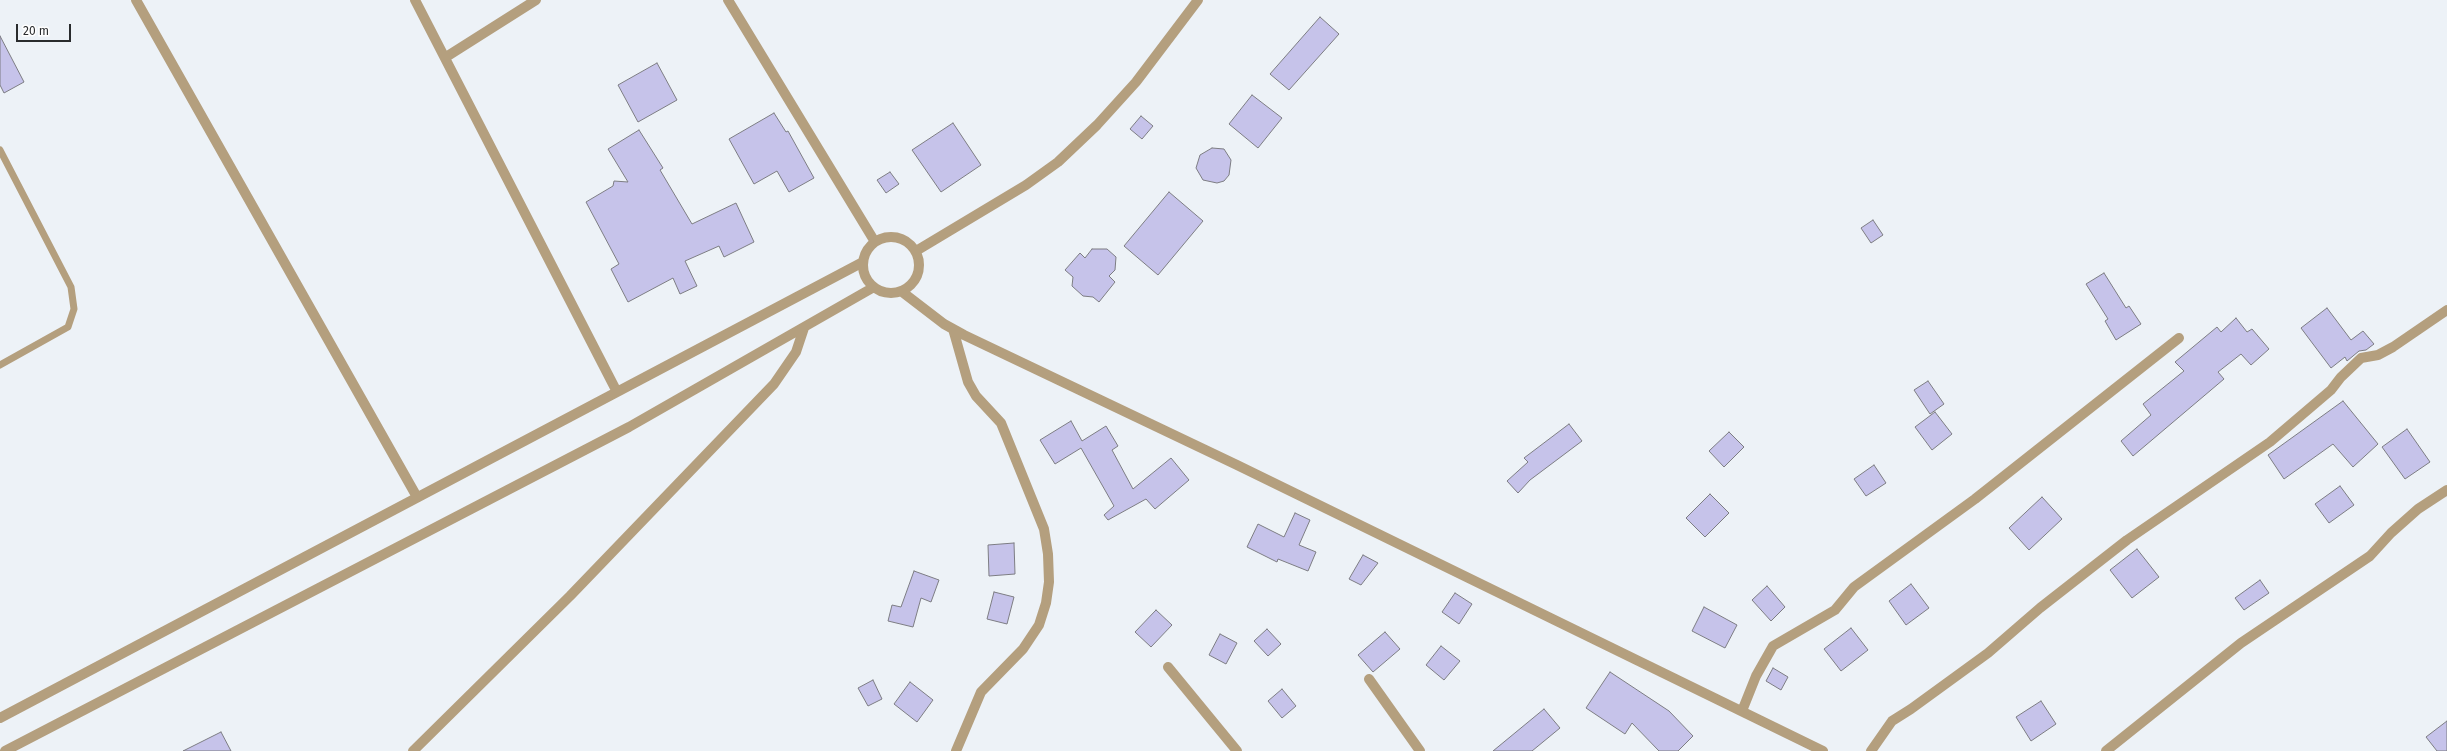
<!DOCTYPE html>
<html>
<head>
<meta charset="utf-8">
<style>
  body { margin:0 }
  #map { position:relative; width:2447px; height:751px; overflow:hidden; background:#edf2f7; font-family:"Fira Sans",sans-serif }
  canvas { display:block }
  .scale { position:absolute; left:16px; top:24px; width:55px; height:18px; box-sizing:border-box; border:2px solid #292b2d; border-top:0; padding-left:5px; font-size:12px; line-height:14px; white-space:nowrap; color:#292b2d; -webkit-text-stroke:3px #fefefe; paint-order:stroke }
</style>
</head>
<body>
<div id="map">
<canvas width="2447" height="751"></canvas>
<div class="scale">20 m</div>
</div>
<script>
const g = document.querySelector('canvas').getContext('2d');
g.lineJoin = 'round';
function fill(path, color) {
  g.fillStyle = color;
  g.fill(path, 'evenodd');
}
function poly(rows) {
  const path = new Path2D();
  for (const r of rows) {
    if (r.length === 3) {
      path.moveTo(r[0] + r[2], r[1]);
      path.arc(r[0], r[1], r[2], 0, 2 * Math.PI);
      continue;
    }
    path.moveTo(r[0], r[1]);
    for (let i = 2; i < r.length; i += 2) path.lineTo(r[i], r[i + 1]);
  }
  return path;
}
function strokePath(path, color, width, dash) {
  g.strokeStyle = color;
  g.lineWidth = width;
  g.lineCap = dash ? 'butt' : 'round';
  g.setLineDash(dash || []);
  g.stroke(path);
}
const building = poly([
  [1320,17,1339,34,1289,90,1270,74,1320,17],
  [0,36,24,82,4,93,0,85,0,36],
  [657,63,677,100,638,122,618,85,657,63],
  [1252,95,1282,118,1258,148,1229,124,1252,95],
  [774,113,786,132,788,131,814,178,789,192,777,171,754,184,729,139,774,113],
  [1141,116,1153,126,1142,139,1130,129,1141,116],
  [953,123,981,165,941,192,912,150,953,123],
  [639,130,663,168,660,170,692,224,736,203,754,242,724,257,719,246,685,261,697,286,680,294,673,278,628,302,611,269,619,264,586,202,613,186,614,181,628,182,608,149,639,130],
  [1212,148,1224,149,1231,160,1229,175,1224,181,1217,183,1203,180,1196,168,1200,155,1212,148],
  [890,172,899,184,886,193,877,180,890,172],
  [1169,192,1203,221,1158,275,1124,246,1169,192],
  [1873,220,1883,235,1871,243,1861,228,1873,220],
  [1092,249,1107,249,1116,257,1115,270,1109,276,1115,282,1099,302,1093,297,1083,296,1072,286,1073,277,1065,270,1080,253,1085,258,1092,249],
  [2104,273,2126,308,2129,306,2141,324,2116,340,2105,321,2108,319,2086,284,2104,273],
  [2327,308,2351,340,2363,331,2374,344,2366,350,2359,351,2347,361,2345,357,2331,368,2301,328,2327,308],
  [2236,318,2247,332,2252,329,2269,349,2251,365,2241,354,2218,372,2224,379,2133,456,2121,441,2151,415,2143,404,2184,371,2175,362,2217,327,2221,332,2236,318],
  [1928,381,1944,404,1930,414,1914,390,1928,381],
  [2343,401,2378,444,2353,467,2333,444,2284,479,2268,455,2343,401],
  [1935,412,1952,434,1932,450,1915,427,1935,412],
  [1071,421,1082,441,1106,426,1118,446,1112,450,1133,489,1171,458,1189,480,1155,509,1146,499,1108,520,1104,515,1114,506,1081,448,1055,464,1040,440,1071,421],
  [1569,424,1582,441,1530,480,1518,493,1507,481,1528,462,1524,458,1569,424],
  [2407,429,2430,462,2405,479,2382,447,2407,429],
  [1729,432,1744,447,1724,467,1709,451,1729,432],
  [1874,465,1886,483,1866,496,1854,479,1874,465],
  [2340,486,2354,505,2329,523,2315,504,2340,486],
  [1710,494,1729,513,1705,537,1686,518,1710,494],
  [2042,497,2062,519,2029,550,2009,528,2042,497],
  [1295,513,1310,520,1299,545,1316,552,1308,571,1278,559,1277,562,1247,547,1258,524,1284,537,1295,513],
  [1014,543,1015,574,989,576,988,545,1014,543],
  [2137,549,2159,577,2132,598,2110,570,2137,549],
  [1363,555,1378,563,1361,585,1349,579,1363,555],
  [914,571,939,580,931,602,921,598,913,627,888,621,892,605,901,607,914,571],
  [2260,580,2269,593,2244,610,2235,598,2260,580],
  [1911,584,1929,608,1906,625,1889,601,1911,584],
  [1767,586,1785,607,1771,621,1752,600,1767,586],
  [994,592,1014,597,1007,624,987,619,994,592],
  [1455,593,1472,604,1459,624,1442,612,1455,593],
  [1704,607,1737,625,1725,648,1692,631,1704,607],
  [1156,610,1172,625,1151,647,1135,632,1156,610],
  [1851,628,1868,650,1841,671,1824,649,1851,628],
  [1267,629,1281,644,1268,656,1254,641,1267,629],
  [1385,632,1400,649,1373,672,1358,655,1385,632],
  [1220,634,1237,643,1226,664,1209,655,1220,634],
  [1441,646,1460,661,1444,680,1426,665,1441,646],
  [1773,668,1788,677,1781,690,1766,681,1773,668],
  [1610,672,1669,711,1693,736,1678,751,1659,751,1632,723,1625,734,1586,708,1610,672],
  [873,680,882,699,868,706,858,688,873,680],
  [910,682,933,700,917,722,894,704,910,682],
  [1282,689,1296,706,1282,718,1268,701,1282,689],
  [2041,701,2056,724,2031,741,2016,717,2041,701],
  [1544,709,1560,728,1532,751,1493,751,1544,709],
  [2447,721,2447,751,2437,751,2426,737,2447,721],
  [221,732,231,751,183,751,221,732]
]);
fill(building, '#c6c3ea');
strokePath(building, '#7d7d83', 1);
strokePath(poly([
  [0,150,71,287,74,309,68,327,0,365]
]), '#b49f7e', 7);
strokePath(poly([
  [136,0,417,497],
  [415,0,617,392],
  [728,0,875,242],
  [446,57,536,0],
  [891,265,28],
  [916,251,1026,185,1058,162,1097,125,1136,82,1198,0],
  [901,291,944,324,964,335,1237,465,1823,751],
  [953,329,968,382,976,396,1001,423,1044,529,1048,554,1049,582,1046,603,1039,625,1023,649,981,692,956,751],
  [1168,667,1237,751],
  [1369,679,1420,751],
  [1742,711,1756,676,1773,646,1835,610,1854,587,1975,499,2179,338],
  [0,718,863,262],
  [5,751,629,427,874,287],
  [413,751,570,596,774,384,796,352,804,328],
  [1871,751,1892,721,1911,709,1988,653,2040,608,2127,540,2270,442,2331,390,2341,377,2361,358,2378,355,2393,347,2447,310],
  [2106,751,2241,643,2370,556,2391,533,2418,509,2447,490]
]), '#b49f7e', 10);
</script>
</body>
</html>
